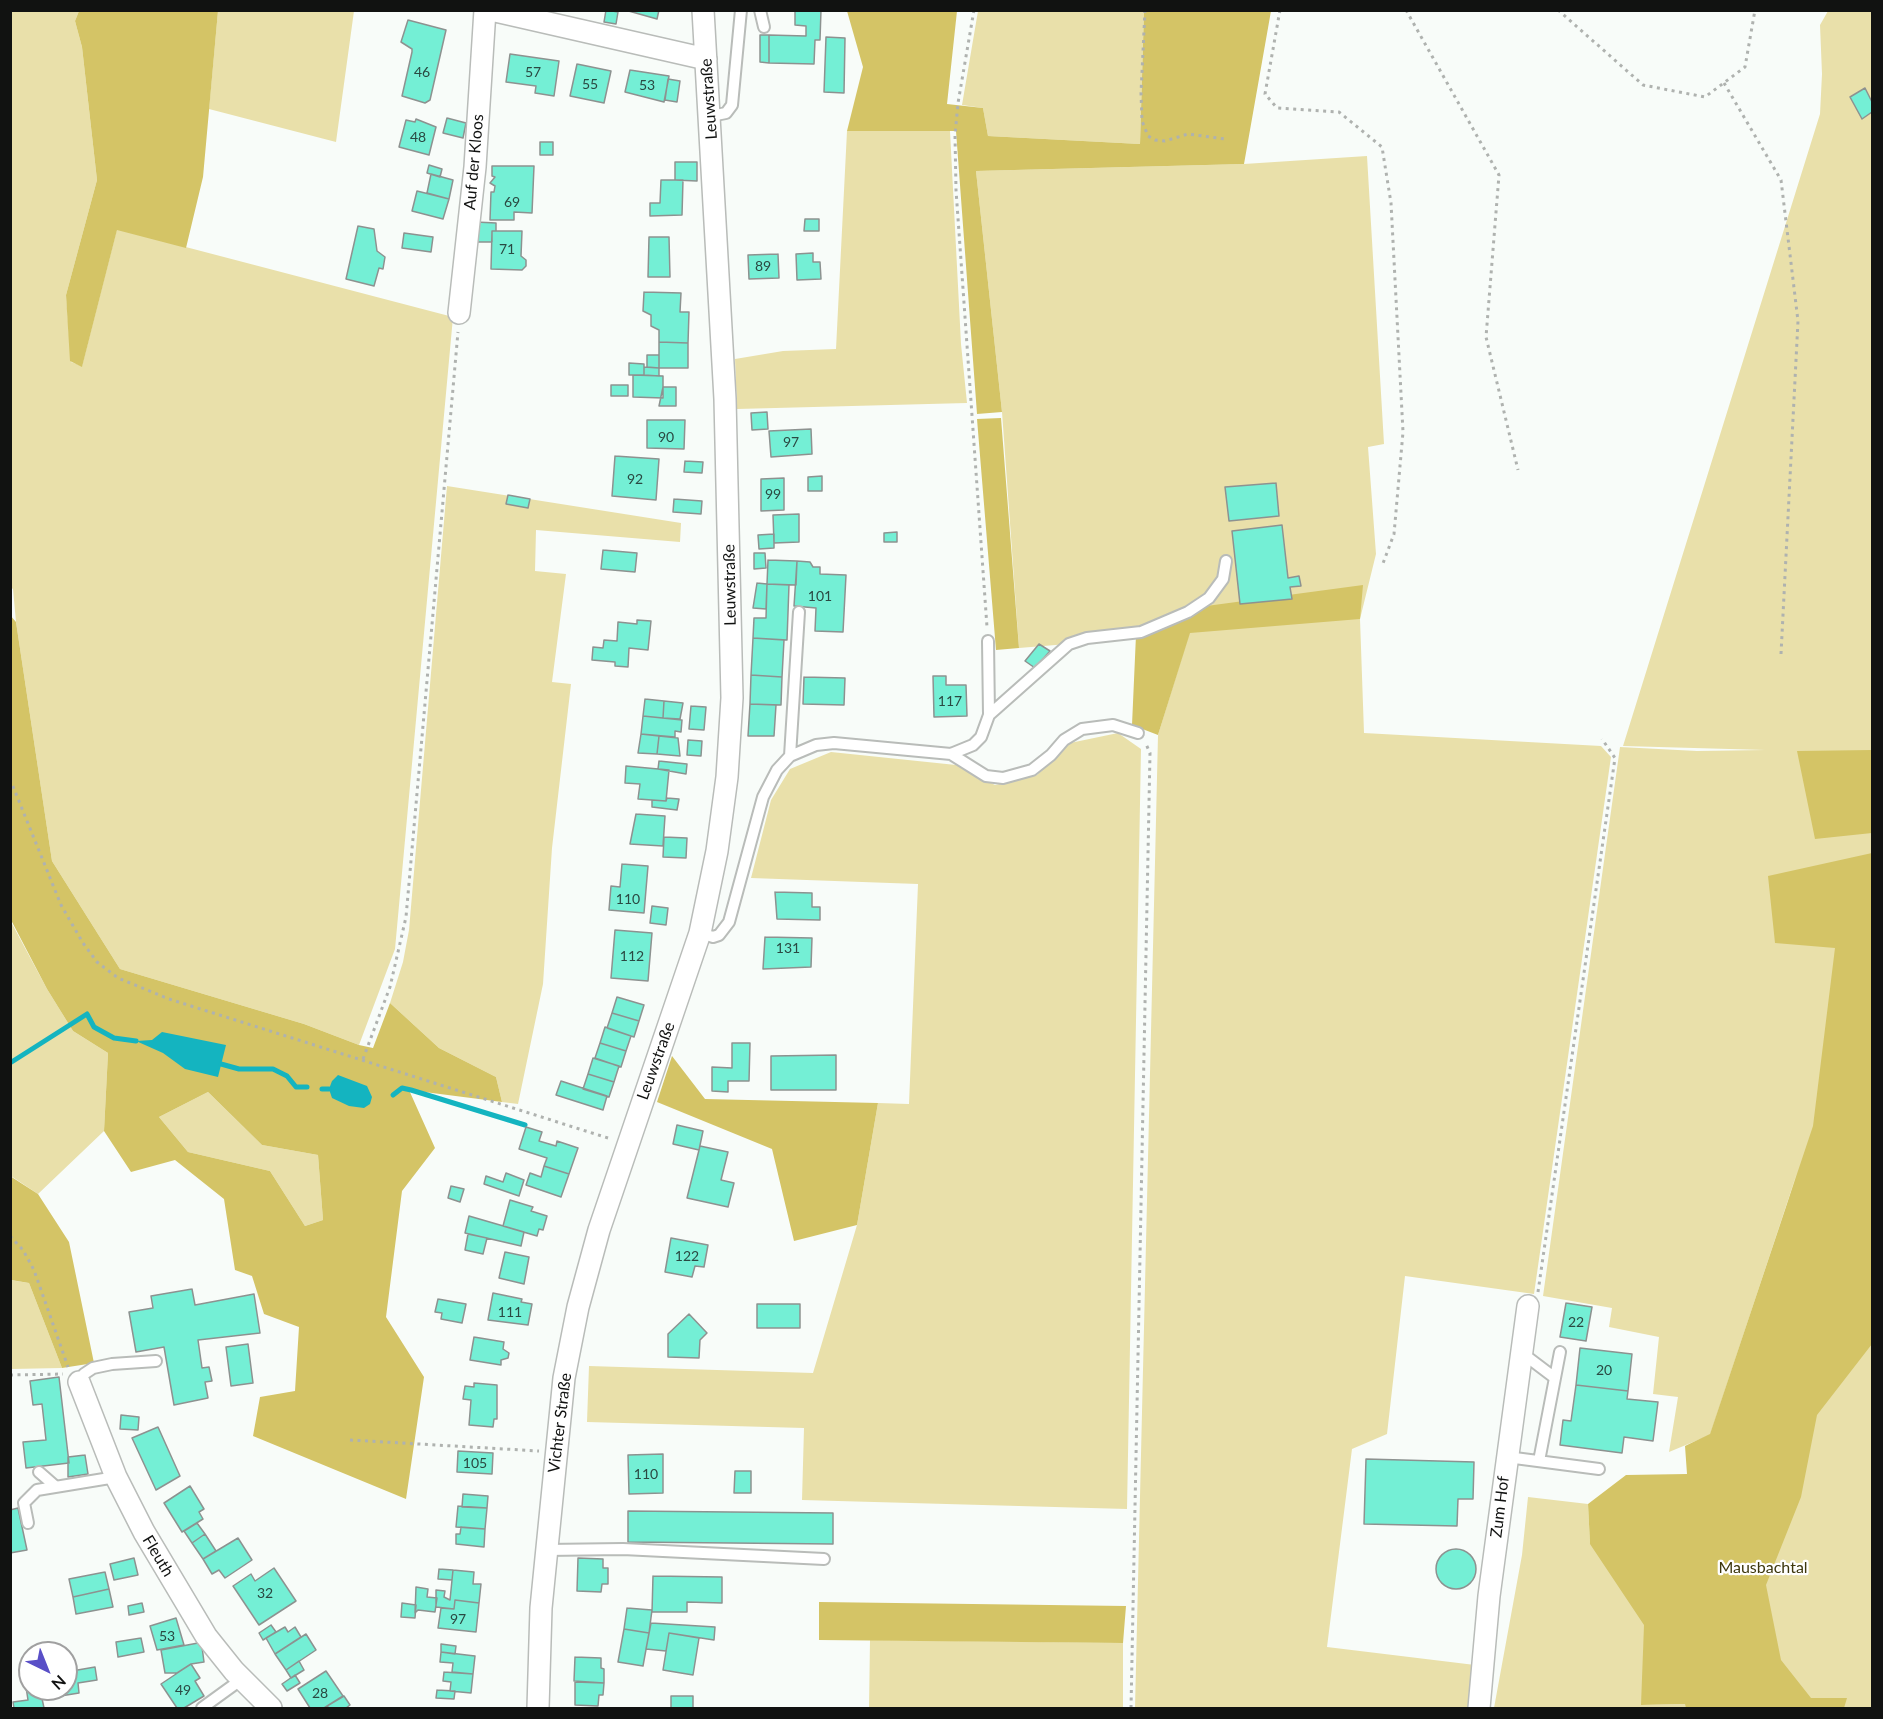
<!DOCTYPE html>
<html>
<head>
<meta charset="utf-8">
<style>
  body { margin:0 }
  #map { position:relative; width:1883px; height:1719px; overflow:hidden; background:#f8fcf9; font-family:Lato,sans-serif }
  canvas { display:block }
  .frame { position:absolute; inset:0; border:12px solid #111211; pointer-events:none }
  .north { position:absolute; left:18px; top:1641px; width:60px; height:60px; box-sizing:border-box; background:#fff; border:2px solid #a0a0a0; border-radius:50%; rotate:137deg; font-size:16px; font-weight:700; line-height:24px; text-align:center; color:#111211 }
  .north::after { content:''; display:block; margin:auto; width:21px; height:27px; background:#594fc7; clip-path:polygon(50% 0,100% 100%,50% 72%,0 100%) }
</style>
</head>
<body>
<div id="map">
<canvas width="1883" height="1719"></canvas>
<div class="frame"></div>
<div class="north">N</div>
</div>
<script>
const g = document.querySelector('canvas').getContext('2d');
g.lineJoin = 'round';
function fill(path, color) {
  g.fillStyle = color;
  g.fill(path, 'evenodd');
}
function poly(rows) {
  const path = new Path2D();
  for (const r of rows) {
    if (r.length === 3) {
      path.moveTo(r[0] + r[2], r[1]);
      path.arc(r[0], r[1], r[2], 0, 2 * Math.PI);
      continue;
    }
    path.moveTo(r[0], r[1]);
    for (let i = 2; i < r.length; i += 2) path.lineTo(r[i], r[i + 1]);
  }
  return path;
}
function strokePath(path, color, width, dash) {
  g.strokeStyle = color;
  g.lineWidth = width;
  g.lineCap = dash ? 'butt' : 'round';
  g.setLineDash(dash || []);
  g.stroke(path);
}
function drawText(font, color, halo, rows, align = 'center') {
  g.font = font + ' Lato,sans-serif';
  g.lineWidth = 4.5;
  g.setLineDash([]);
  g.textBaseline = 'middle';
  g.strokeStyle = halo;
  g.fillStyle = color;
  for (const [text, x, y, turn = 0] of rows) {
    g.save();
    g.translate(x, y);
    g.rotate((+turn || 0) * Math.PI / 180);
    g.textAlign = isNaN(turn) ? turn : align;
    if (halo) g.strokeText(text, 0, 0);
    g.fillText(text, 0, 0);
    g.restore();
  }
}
fill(poly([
  [10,11,79,11,75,21,82,47,97,180,66,295,71,362,82,366,117,229,453,317,395,949,359,1045,304,1024,120,969,52,861,16,622,13,589,10,587],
  [218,11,354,11,336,142,209,109],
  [978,11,1144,11,1140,144,988,136,983,108,962,105],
  [1828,11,1872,11,1872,1708,1701,1708,1644,1642,1642,1705,1686,1704,1686,1708,1494,1708,1522,1555,1528,1497,1588,1504,1590,1544,1702,1479,1797,1173,1710,1435,1669,1452,1678,1397,1653,1394,1659,1337,1609,1327,1612,1308,1543,1296,1620,747,1697,751,1765,750,1623,746,1820,114,1822,74,1820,25],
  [847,131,950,131,961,344,967,403,737,409,735,359,783,351,836,349],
  [1367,156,1384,444,1368,447,1376,554,1360,619,1364,733,1601,746,1611,757,1534,1294,1405,1276,1387,1434,1352,1449,1327,1647,1475,1665,1472,1708,1135,1708,1158,735,1189,634,1019,648,1002,412,976,171,1244,164],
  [447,486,681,523,680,542,536,530,535,571,566,574,552,682,571,684,552,848,543,984,518,1104,502,1102,496,1077,439,1048,390,1003,403,962,409,930],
  [1118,733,1141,749,1127,1509,802,1500,804,1428,587,1422,589,1366,813,1373,857,1225,878,1103,909,1104,918,884,751,878,771,800,790,769,831,752,956,765,995,785,1037,775,1070,743],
  [10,920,47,989,73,1031,108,1053,104,1131,38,1194,11,1176],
  [208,1092,262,1145,318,1155,323,1220,305,1226,270,1171,188,1152,159,1117],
  [10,1280,29,1283,62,1368,11,1369],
  [870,1640,1123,1643,1123,1708,869,1708]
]), '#e9e0aa');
fill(poly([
  [79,11,218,11,203,177,186,248,117,230,82,367,70,361,66,295,97,180,82,47,75,21],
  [847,11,957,11,947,104,983,108,988,136,1140,144,1144,11,1271,11,1244,164,976,171,1002,412,977,414,956,131,847,131,863,67],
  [1001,418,1019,648,996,650,977,419],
  [1363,585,1360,619,1190,633,1158,735,1132,725,1136,635,1199,607],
  [10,615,16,622,52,861,120,969,304,1024,359,1045,373,1048,390,1003,439,1048,496,1077,502,1102,409,1090,435,1148,402,1191,386,1317,424,1377,406,1499,253,1436,260,1397,295,1391,299,1327,264,1314,252,1276,235,1270,224,1199,175,1160,131,1172,104,1131,108,1053,73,1031,47,989,11,920],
  [208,1092,262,1145,318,1155,323,1220,305,1226,270,1171,188,1152,159,1117],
  [1872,750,1872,833,1815,839,1797,751],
  [1872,853,1872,1344,1817,1415,1801,1497,1766,1585,1781,1660,1811,1698,1847,1698,1844,1708,1686,1708,1685,1704,1641,1705,1644,1625,1590,1544,1588,1504,1626,1475,1687,1474,1685,1446,1710,1434,1813,1126,1835,948,1775,943,1768,876],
  [672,1056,705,1099,878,1103,857,1225,794,1241,772,1149,657,1102],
  [10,1176,38,1194,69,1242,94,1363,62,1368,29,1283,11,1280],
  [819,1602,1126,1606,1123,1643,819,1640]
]), '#d4c466');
fill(poly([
  [162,1032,226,1045,218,1077,185,1069,163,1053,136,1041,152,1040],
  [338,1075,367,1086,372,1097,370,1104,364,1108,349,1106,332,1098,329,1089,332,1081]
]), '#14b4c0');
strokePath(poly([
  [10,1063,87,1014,94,1027,114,1038,136,1041],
  [221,1064,239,1069,273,1069,287,1076,296,1087,307,1087],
  [322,1089,329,1089],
  [393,1095,402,1088,411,1090,525,1125]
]), '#14b4c0', 5);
const building = poly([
  [606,10,618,12,616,24,604,22,606,10],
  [625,10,659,10,657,19,625,10],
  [795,10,821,10,820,40,815,40,814,64,769,63,769,35,806,36,806,26,795,25,795,10],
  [408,20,446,30,430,100,425,103,402,96,412,52,412,49,401,42,408,20],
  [760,35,769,35,769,63,760,62,760,35],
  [826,37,845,38,844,93,824,92,826,37],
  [510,54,559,61,554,96,535,93,536,86,506,82,510,54],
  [577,64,611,71,604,103,570,96,577,64],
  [630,70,669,76,664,102,625,92,630,70],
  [668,79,680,81,677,102,665,100,668,79],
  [1865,88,1872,102,1872,112,1862,119,1850,97,1865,88],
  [447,118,466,123,463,138,443,133,447,118],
  [416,119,436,127,429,155,399,147,406,120,415,122,416,119],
  [540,142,553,142,553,155,540,155,540,142],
  [675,162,697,162,697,181,675,180,675,162],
  [429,165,442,169,440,177,427,173,429,165],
  [492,166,534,166,532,213,514,212,514,220,490,220,491,192,494,192,495,186,490,183,495,177,492,176,492,166],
  [431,174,453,180,449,199,427,193,431,174],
  [661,180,683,180,682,215,650,216,650,203,660,203,661,180],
  [417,191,449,199,443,219,412,211,417,191],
  [805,219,819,219,819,231,804,231,805,219],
  [476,222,496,223,496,231,492,231,492,242,476,242,476,222],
  [358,226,374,229,377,251,385,257,383,269,379,268,374,286,346,279,358,226],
  [492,231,522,231,521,256,526,260,526,266,522,270,491,269,492,231],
  [404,233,433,237,431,252,402,248,404,233],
  [649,237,669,237,670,277,648,277,649,237],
  [813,253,813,262,820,262,821,279,797,280,796,254,813,253],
  [778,254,779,278,749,279,748,255,778,254],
  [644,292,681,293,680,312,689,312,688,343,659,342,659,330,651,326,651,315,643,311,644,292],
  [659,342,688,343,688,368,659,368,659,342],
  [647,355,659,355,659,368,647,367,647,355],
  [629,363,644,364,644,375,629,375,629,363],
  [644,367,659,368,659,376,644,375,644,367],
  [633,375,663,376,663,398,633,397,633,375],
  [611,385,628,385,628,396,611,396,611,385],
  [663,387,676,387,676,406,659,406,663,387],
  [767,412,768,429,752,430,751,413,767,412],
  [647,420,685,420,684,449,647,448,647,420],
  [811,429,812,454,771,457,769,431,811,429],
  [615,456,659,459,656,500,612,496,615,456],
  [685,461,703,462,702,473,684,472,685,461],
  [822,476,822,491,808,491,808,477,822,476],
  [784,478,784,510,761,511,761,479,784,478],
  [1276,483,1279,516,1229,521,1225,487,1276,483],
  [508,495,530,499,528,508,506,504,508,495],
  [674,499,702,501,701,514,673,512,674,499],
  [799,514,799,542,774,543,773,515,799,514],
  [1282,525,1288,578,1299,576,1301,586,1290,587,1292,599,1240,604,1232,531,1282,525],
  [897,532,897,542,884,542,884,533,897,532],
  [774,534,774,548,759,549,758,535,774,534],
  [603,550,637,553,635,572,601,569,603,550],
  [754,553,765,553,766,568,754,569,754,553],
  [768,560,797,561,796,585,767,584,768,560],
  [797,561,810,562,813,567,820,567,820,574,846,575,843,632,815,631,816,608,794,606,797,561],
  [757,583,767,584,766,609,753,608,757,583],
  [767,584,789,585,787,640,753,638,754,618,766,618,767,584],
  [637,620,651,621,648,650,629,648,628,667,615,666,615,662,592,660,593,647,603,648,604,640,617,641,618,622,637,624,637,620],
  [753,638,784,640,782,677,751,675,753,638],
  [1039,644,1050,651,1035,668,1025,661,1039,644],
  [751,675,782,677,781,705,750,704,751,675],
  [933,676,946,676,946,685,966,685,967,716,934,717,933,676],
  [804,677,845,678,844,705,803,704,804,677],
  [645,699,664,701,663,718,643,716,645,699],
  [664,701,683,703,680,719,663,718,664,701],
  [750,704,776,705,774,736,748,736,750,704],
  [691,706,706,707,704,730,689,729,691,706],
  [643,716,682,720,681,732,675,731,675,737,641,734,643,716],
  [641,734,659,736,657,754,638,753,641,734],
  [659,736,678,738,680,756,657,754,659,736],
  [688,740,702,741,701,756,687,755,688,740],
  [659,761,687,764,686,774,658,769,659,761],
  [626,766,669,770,666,801,638,799,640,784,625,783,626,766],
  [667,798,679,799,677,810,652,807,652,800,666,801,667,798],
  [636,814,665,816,663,846,630,844,636,814],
  [664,837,687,838,686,858,663,857,664,837],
  [622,864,648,866,644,913,609,910,611,886,620,887,622,864],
  [775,892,812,893,812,907,820,907,820,920,777,919,775,892],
  [652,906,668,908,666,925,650,923,652,906],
  [615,930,652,933,648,981,611,978,615,930],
  [765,937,812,938,811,967,763,969,765,937],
  [617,997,644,1005,639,1021,612,1013,617,997],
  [612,1013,639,1021,634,1037,607,1028,612,1013],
  [605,1027,631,1036,626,1051,600,1043,605,1027],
  [600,1043,626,1051,621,1067,595,1058,600,1043],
  [732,1043,750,1043,749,1081,728,1081,728,1092,712,1091,712,1067,732,1068,732,1043],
  [836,1055,836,1090,771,1090,771,1056,836,1055],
  [593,1058,619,1066,614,1082,588,1074,593,1058],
  [588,1074,614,1082,609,1097,583,1089,588,1074],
  [561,1081,607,1096,603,1110,556,1095,561,1081],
  [677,1125,703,1131,699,1150,673,1144,677,1125],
  [526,1127,542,1132,539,1141,556,1146,557,1141,578,1148,569,1174,544,1166,547,1158,519,1149,526,1127],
  [700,1146,728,1152,721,1180,734,1183,728,1207,687,1198,700,1146],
  [544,1166,569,1174,561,1197,526,1185,530,1173,541,1177,544,1166],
  [506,1173,524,1180,519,1196,484,1184,486,1176,503,1182,506,1173],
  [451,1186,464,1189,460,1202,448,1198,451,1186],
  [510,1200,533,1207,531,1211,547,1216,543,1230,539,1229,537,1236,503,1226,510,1200],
  [469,1216,524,1232,521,1246,465,1233,469,1216],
  [468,1234,487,1238,483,1254,465,1250,468,1234],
  [671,1238,708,1245,704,1267,695,1266,692,1277,665,1272,671,1238],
  [505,1252,529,1257,524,1284,499,1278,505,1252],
  [192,1289,195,1305,254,1294,260,1333,198,1340,202,1368,209,1367,212,1381,205,1382,208,1398,174,1405,164,1347,136,1352,129,1312,153,1308,151,1296,192,1289],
  [493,1293,522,1299,521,1302,532,1304,528,1325,488,1320,493,1293],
  [438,1299,466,1304,462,1323,441,1319,442,1313,435,1312,438,1299],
  [1566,1303,1592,1307,1586,1341,1560,1337,1566,1303],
  [757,1304,800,1304,800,1328,757,1328,757,1304],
  [689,1314,707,1333,700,1340,699,1358,668,1357,668,1334,689,1314],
  [474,1337,504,1342,503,1349,509,1353,508,1358,501,1360,501,1365,470,1360,474,1337],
  [248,1344,253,1383,231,1386,226,1347,248,1344],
  [1580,1348,1632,1354,1628,1391,1576,1385,1580,1348],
  [59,1377,69,1463,26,1468,23,1442,46,1440,42,1404,33,1405,30,1381,59,1377],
  [474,1383,497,1385,497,1419,494,1419,493,1427,469,1425,471,1400,463,1399,465,1386,474,1387,474,1383],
  [1576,1385,1628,1391,1627,1399,1658,1402,1653,1441,1624,1437,1622,1453,1560,1445,1563,1420,1571,1421,1576,1385],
  [121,1415,139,1417,138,1430,120,1429,121,1415],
  [158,1427,180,1476,156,1490,132,1438,158,1427],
  [458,1451,493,1453,492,1474,457,1472,458,1451],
  [663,1454,663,1493,629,1494,628,1455,663,1454],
  [85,1455,88,1474,68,1477,68,1457,85,1455],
  [1366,1459,1474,1462,1473,1499,1458,1499,1457,1526,1364,1524,1366,1459],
  [735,1471,751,1471,751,1493,734,1493,735,1471],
  [190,1486,204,1509,199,1512,203,1519,182,1532,164,1503,190,1486],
  [463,1494,488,1496,487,1508,462,1507,463,1494],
  [458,1506,487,1508,485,1529,456,1527,458,1506],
  [18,1508,27,1550,10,1553,10,1510,18,1508],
  [628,1511,833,1513,833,1544,628,1542,628,1511],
  [197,1523,205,1534,192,1543,184,1531,197,1523],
  [461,1527,485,1529,484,1547,456,1544,456,1534,460,1534,461,1527],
  [205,1534,216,1551,203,1559,192,1543,205,1534],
  [238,1538,252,1560,225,1578,219,1570,212,1574,203,1559,238,1538],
  [1456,1569,20],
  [134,1558,138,1575,114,1580,110,1564,134,1558],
  [578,1558,603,1559,603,1568,608,1568,608,1584,602,1584,601,1592,577,1591,578,1558],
  [274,1568,296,1601,259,1625,233,1586,251,1574,255,1581,274,1568],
  [439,1569,453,1570,452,1580,438,1579,439,1569],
  [453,1570,474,1572,473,1584,481,1584,479,1603,455,1600,454,1609,436,1607,436,1590,445,1591,444,1597,450,1600,453,1570],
  [105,1572,109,1589,73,1597,69,1579,105,1572],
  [653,1576,722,1577,722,1603,687,1602,687,1612,652,1612,653,1576],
  [416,1587,428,1589,427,1597,437,1598,435,1612,418,1610,415,1613,416,1587],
  [109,1589,113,1607,76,1614,73,1597,109,1589],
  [455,1600,479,1603,476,1632,438,1628,441,1608,454,1609,455,1600],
  [142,1603,144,1612,129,1615,128,1606,142,1603],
  [402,1603,416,1605,415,1618,401,1617,402,1603],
  [627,1608,652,1610,649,1633,624,1629,627,1608],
  [176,1618,184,1645,157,1650,150,1626,176,1618],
  [651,1623,715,1627,714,1640,669,1633,666,1651,646,1649,651,1623],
  [271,1625,276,1632,263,1640,259,1633,271,1625],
  [285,1627,288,1632,295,1627,301,1637,275,1654,266,1638,285,1627],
  [624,1629,649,1633,643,1666,618,1662,624,1629],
  [669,1633,699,1638,693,1675,663,1670,669,1633],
  [306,1634,316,1650,286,1670,275,1654,306,1634],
  [141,1638,144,1652,118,1657,116,1642,141,1638],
  [198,1643,202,1647,204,1662,191,1664,177,1673,165,1673,161,1650,198,1643],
  [441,1644,456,1646,455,1654,441,1652,441,1644],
  [441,1652,475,1656,473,1674,452,1672,453,1663,440,1662,441,1652],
  [575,1657,601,1658,601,1668,604,1669,604,1683,574,1681,575,1657],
  [299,1661,304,1670,291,1678,286,1670,299,1661],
  [191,1664,200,1678,195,1681,204,1696,184,1708,177,1708,161,1684,191,1664],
  [95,1667,97,1680,78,1683,79,1693,42,1699,40,1689,66,1689,66,1672,95,1667],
  [326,1671,343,1696,324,1708,310,1708,298,1689,326,1671],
  [444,1672,473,1674,471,1693,450,1691,451,1682,443,1681,444,1672],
  [295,1675,300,1683,287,1691,282,1684,295,1675],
  [575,1682,604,1683,603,1695,599,1695,598,1706,575,1705,575,1682],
  [30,1686,30,1689,40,1689,44,1708,14,1708,13,1702,28,1700,26,1687,30,1686],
  [437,1690,455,1691,454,1699,436,1698,437,1690],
  [344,1696,350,1705,346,1708,329,1708,327,1706,344,1696],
  [671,1696,693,1696,693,1708,671,1708,671,1696]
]);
fill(building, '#74efd5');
strokePath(building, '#8d9290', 1.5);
const service = poly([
  [760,10,764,27],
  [711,116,726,113,732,105,741,10],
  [989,715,1069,644,1087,638,1141,632,1188,612,1209,598,1223,579,1226,561],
  [951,754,986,776,1003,778,1032,770,1051,755,1064,740,1082,729,1113,725,1138,733],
  [790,756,799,612],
  [700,933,713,937,719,935,729,922,763,797,777,770,790,756,816,745,834,743,951,754,973,745,981,737,989,715,988,641],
  [1522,1353,1555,1378],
  [79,1382,84,1374,93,1368,112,1364,156,1361],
  [1507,1457,1599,1469],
  [1539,1461,1560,1352],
  [39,1472,55,1486],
  [28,1523,24,1503,37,1490,116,1477],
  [546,1550,623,1549,824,1559],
  [202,1708,242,1679]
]);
const minor = poly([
  [491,10,706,59],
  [459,313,475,167,485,10],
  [79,1382,116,1477,144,1532,206,1636,234,1671,271,1708],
  [538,1708,541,1608,564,1378,578,1307,599,1230,700,933,717,851,727,777,732,698,725,399,703,10],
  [1479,1708,1489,1596,1528,1306]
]);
strokePath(service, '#b9bcb9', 14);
strokePath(minor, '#b9bcb9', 24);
strokePath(poly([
  [974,10,958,103,955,135,956,190,987,627],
  [1145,10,1141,93,1142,121,1148,136,1155,140,1165,141,1188,134,1225,139],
  [1280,10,1265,94,1277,108,1339,112,1382,147,1391,203,1403,432,1394,534,1382,566],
  [1406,10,1499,175,1486,337,1518,470],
  [1558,10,1643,85,1705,97,1745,67,1755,10],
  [1724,83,1781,180,1798,321,1781,654],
  [10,608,10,627],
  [10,779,61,905,83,943,97,962,118,978,169,999,611,1139],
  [363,1059,390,987,406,917,458,332],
  [10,1236,23,1250,34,1270,68,1367],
  [1538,1292,1615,758,1602,739],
  [10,1375,63,1374],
  [350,1440,539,1451],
  [1131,1708,1150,753,1146,744]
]), '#afb2af', 3, [3, 4.5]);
strokePath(service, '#fff', 10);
strokePath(minor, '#fff', 21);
drawText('14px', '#2a4942', null, [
  ["46",422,72],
  ["57",533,72],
  ["55",590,84],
  ["53",647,85],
  ["48",418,137],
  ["69",512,202],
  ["71",507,249],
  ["89",763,266],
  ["90",666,437],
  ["97",791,442],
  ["92",635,479],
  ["99",773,494],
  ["101",820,596],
  ["117",950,701],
  ["110",628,899],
  ["131",788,948],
  ["112",632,956],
  ["122",687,1256],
  ["111",510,1312],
  ["22",1576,1322],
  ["20",1604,1370],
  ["105",475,1463],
  ["110",646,1474],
  ["32",265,1593],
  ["97",458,1619],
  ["53",167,1636],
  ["49",183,1690],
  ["28",320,1693]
]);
drawText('16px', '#111211', '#fff', [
  ["Leuwstraße",709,99,-94],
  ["Auf der Kloos",474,162,-85],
  ["Leuwstraße",730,585,-91],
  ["Leuwstraße",656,1061,-70],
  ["Vichter Straße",560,1423,-83],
  ["Zum Hof",1500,1507,-83],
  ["Fleuth",158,1556,59]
]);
drawText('16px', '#3d370d', '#fff', [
  ["Mausbachtal",1763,1568]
]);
</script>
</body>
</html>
